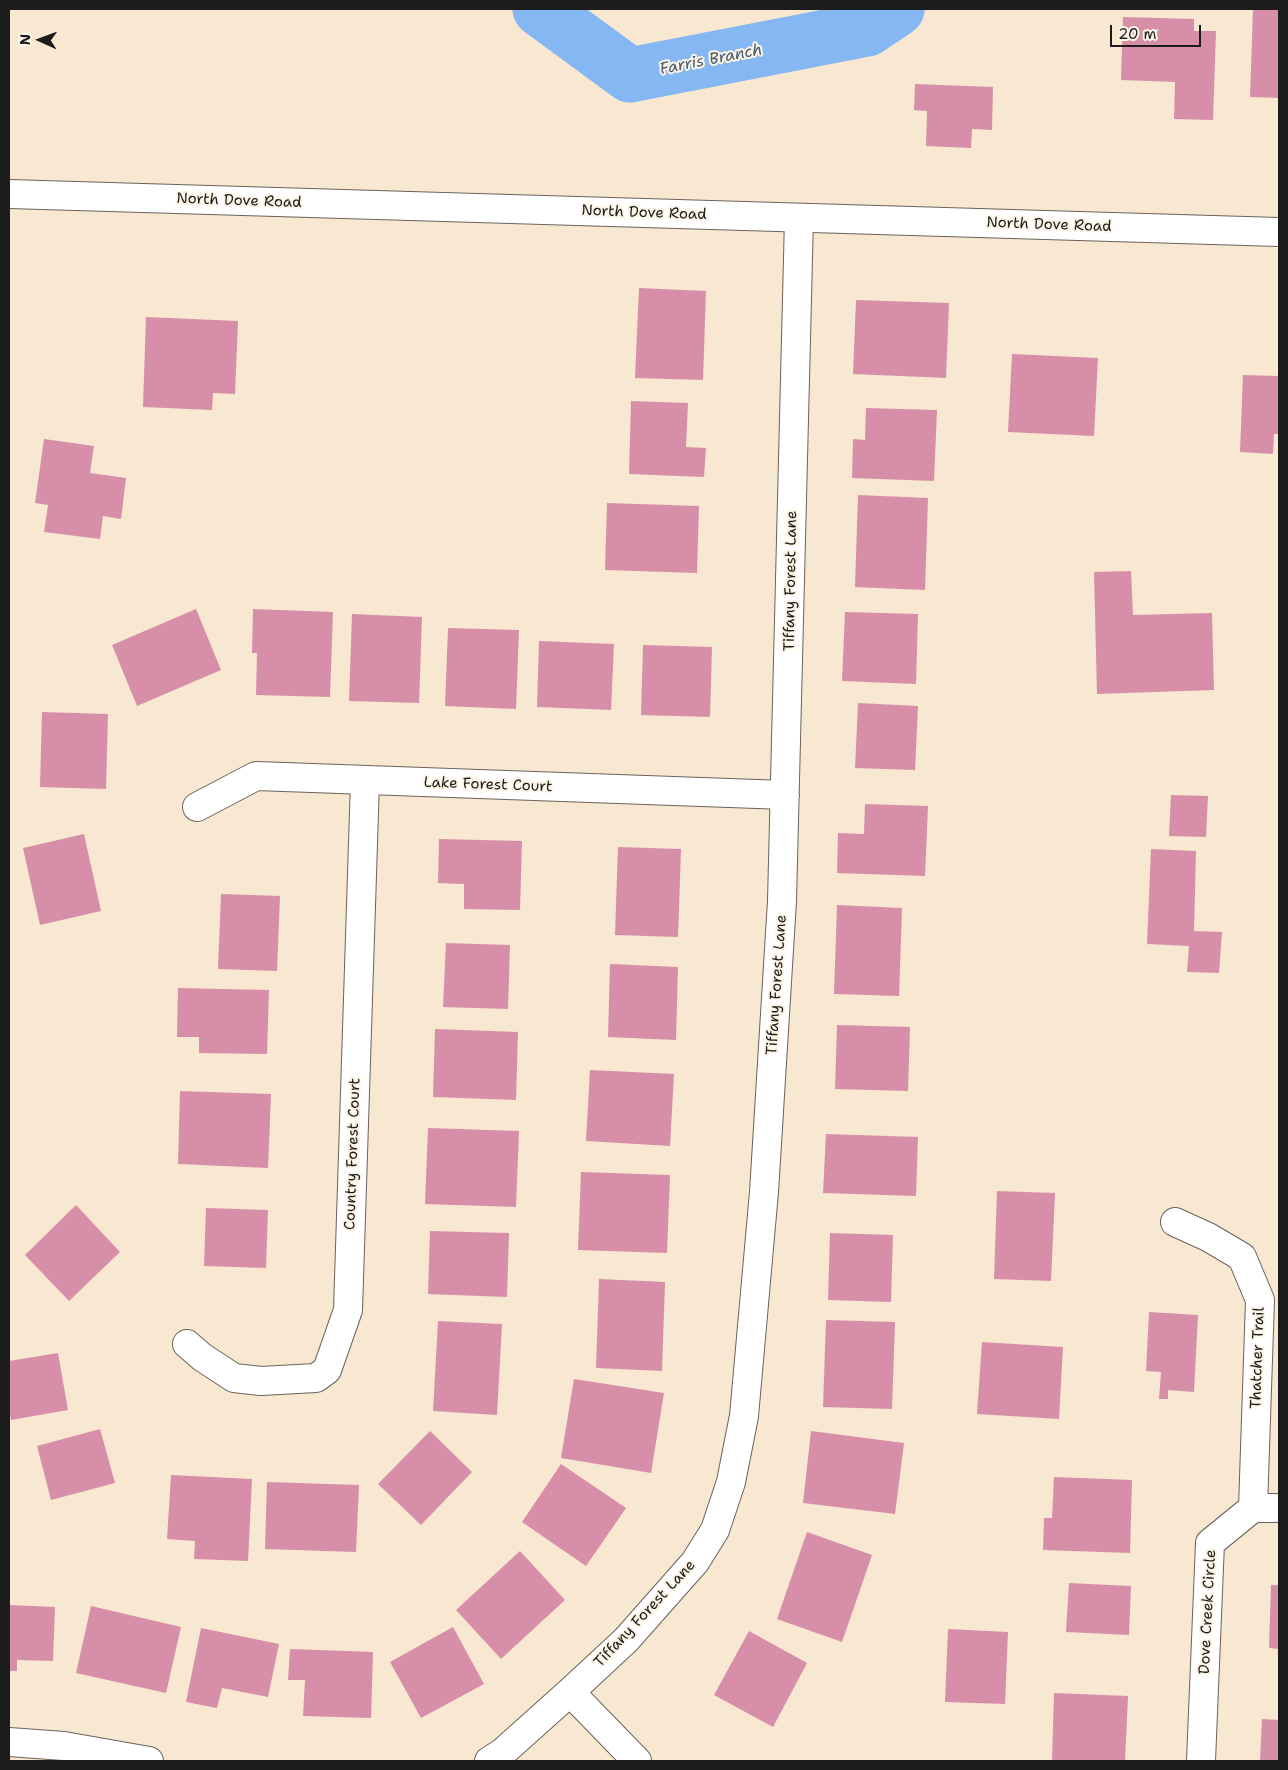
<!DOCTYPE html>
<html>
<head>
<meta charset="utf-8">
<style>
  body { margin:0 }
  #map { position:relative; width:1288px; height:1770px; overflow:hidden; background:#f8e7d1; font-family:"Shantell Sans",sans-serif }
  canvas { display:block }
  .frame { position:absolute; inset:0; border:10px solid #1c1c1c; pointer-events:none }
  .north { position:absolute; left:15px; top:15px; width:50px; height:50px; -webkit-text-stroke:4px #fcf5e5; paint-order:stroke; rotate:272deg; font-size:14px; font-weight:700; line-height:20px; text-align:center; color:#1c1c1c }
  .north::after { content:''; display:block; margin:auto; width:18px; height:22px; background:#1c1c1c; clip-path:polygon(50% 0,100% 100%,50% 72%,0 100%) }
  .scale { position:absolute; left:1110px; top:25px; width:91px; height:22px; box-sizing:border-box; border:2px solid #1c1c1c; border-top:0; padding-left:6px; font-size:15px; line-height:18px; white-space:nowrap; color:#1c1c1c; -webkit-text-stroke:4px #fcf5e5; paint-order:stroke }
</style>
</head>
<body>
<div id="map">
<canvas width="1288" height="1770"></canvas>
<div class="frame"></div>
<div class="north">N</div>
<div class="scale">20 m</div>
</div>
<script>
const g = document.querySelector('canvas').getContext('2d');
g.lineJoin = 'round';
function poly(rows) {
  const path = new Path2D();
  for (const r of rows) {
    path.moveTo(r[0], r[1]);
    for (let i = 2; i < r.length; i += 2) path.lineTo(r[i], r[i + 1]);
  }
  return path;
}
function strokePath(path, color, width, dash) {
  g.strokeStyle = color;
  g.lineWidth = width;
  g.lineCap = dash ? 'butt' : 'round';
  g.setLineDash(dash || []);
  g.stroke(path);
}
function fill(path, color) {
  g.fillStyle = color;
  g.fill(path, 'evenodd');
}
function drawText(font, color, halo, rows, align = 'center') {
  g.font = font + ' "Shantell Sans",sans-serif';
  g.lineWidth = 4;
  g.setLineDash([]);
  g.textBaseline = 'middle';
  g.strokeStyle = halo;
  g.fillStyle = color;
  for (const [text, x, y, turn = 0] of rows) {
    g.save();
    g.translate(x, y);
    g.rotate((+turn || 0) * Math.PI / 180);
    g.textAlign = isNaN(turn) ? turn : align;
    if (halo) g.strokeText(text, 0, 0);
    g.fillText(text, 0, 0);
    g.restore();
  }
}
strokePath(poly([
  [540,9,630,75,867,29,897,9]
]), '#85b7f2', 55);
fill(poly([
  [1253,9,1279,9,1279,98,1250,97],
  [1123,17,1194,19,1194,31,1216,31,1213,120,1174,119,1175,82,1121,80],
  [915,84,993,87,992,130,972,129,971,148,926,146,927,111,914,110],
  [639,288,706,291,703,380,635,378],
  [856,300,949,303,946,378,853,374],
  [146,317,238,321,235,394,213,393,212,410,143,407],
  [1012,354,1098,358,1094,436,1008,432],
  [1243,375,1279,376,1279,434,1274,434,1273,454,1240,452],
  [631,401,688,403,686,447,706,448,704,477,629,474],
  [866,408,937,410,934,481,852,478,853,439,865,440],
  [44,439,94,446,90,473,126,478,121,519,103,516,100,539,44,532,48,505,35,503],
  [858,495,928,498,925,590,855,587],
  [607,503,699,506,697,573,605,570],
  [1131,571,1133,615,1212,613,1214,690,1097,694,1094,572],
  [196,609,221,670,137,706,112,645],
  [253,609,333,612,330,697,256,695,257,653,252,653],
  [845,612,918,614,916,684,842,681],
  [352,614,422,617,419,703,349,701],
  [448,628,519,630,516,709,445,706],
  [539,641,614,644,611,710,537,707],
  [643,645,712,647,710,717,641,715],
  [858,703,918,706,915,770,855,768],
  [42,712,108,714,106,789,40,787],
  [1171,795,1208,796,1206,837,1169,836],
  [865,804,928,806,925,876,837,873,838,833,864,834],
  [84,834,101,911,40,925,23,848],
  [439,839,522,841,520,910,464,909,464,884,438,883],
  [618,847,681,849,678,937,615,935],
  [1151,849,1196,851,1194,931,1222,932,1219,973,1187,972,1189,946,1147,944],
  [221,894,280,896,277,971,218,969],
  [837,905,902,908,899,996,834,994],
  [446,943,510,945,508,1009,443,1007],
  [610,964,678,967,676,1040,608,1037],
  [178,988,269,990,267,1054,199,1053,199,1037,177,1037],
  [837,1025,910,1027,908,1091,835,1089],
  [435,1029,518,1032,516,1100,433,1097],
  [590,1070,674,1074,670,1146,586,1141],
  [180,1091,271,1094,268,1168,178,1164],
  [428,1128,519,1131,516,1207,425,1204],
  [826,1134,918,1137,916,1196,823,1193],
  [581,1172,670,1175,667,1253,578,1250],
  [997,1191,1055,1193,1051,1281,994,1279],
  [76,1205,120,1252,69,1301,25,1255],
  [206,1208,268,1210,266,1268,204,1266],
  [430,1231,509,1233,507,1297,428,1294],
  [830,1233,893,1235,891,1302,828,1300],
  [599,1279,665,1282,662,1371,596,1368],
  [1149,1312,1198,1315,1194,1392,1168,1390,1168,1399,1159,1399,1161,1372,1146,1371],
  [826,1320,895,1322,892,1409,823,1407],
  [438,1321,502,1324,497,1415,433,1411],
  [982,1342,1063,1347,1059,1419,977,1414],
  [58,1353,68,1410,11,1420,9,1409,9,1361],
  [574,1379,664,1393,651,1473,561,1458],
  [100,1429,115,1483,51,1500,37,1446],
  [430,1431,472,1472,421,1525,378,1484],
  [811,1431,904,1443,895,1514,803,1503],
  [561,1464,626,1508,586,1566,522,1522],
  [171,1475,252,1479,248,1561,194,1559,195,1541,167,1539],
  [1054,1477,1132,1480,1130,1553,1043,1550,1044,1518,1052,1518],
  [267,1482,359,1485,356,1552,265,1549],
  [807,1532,872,1555,842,1642,777,1619],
  [520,1551,565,1600,501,1659,456,1610],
  [1069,1583,1131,1586,1129,1635,1066,1632],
  [1271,1585,1279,1585,1279,1649,1269,1648],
  [9,1605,55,1607,53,1661,17,1660,17,1671,9,1671],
  [91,1606,181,1627,166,1693,76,1673],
  [453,1627,484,1684,421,1718,390,1662],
  [201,1628,279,1644,268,1697,222,1688,217,1708,186,1702],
  [948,1629,1008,1632,1005,1704,945,1702],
  [749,1631,807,1663,773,1727,714,1695],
  [290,1649,373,1652,371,1718,303,1716,305,1680,288,1680],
  [1054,1693,1128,1696,1125,1761,1052,1761],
  [1262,1719,1279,1720,1279,1761,1260,1761]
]), '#d78fa9');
const minor = poly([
  [197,807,256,776,785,795],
  [1175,1222,1208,1237,1242,1257,1260,1300,1253,1508],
  [187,1344,202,1357,234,1378,261,1381,316,1378,327,1370,348,1310,365,781],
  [570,1692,637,1761],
  [9,1742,64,1746,149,1761],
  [489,1761,503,1752,570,1692,626,1640,695,1562,715,1530,731,1482,744,1416,764,1192,782,901,799,218],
  [1201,1761,1210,1543,1253,1508,1279,1508]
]);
const tertiary = poly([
  [9,194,1279,232]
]);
strokePath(minor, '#69635b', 30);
strokePath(tertiary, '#69635b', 30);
strokePath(minor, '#fff', 28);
strokePath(tertiary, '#fff', 28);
drawText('15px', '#1c1c1c', '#fcf5e5', [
  ["North Dove Road",239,201,2],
  ["North Dove Road",644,213,2],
  ["North Dove Road",1049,225,2],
  ["Tiffany Forest Lane",791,581,-89],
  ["Lake Forest Court",488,785,2],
  ["Tiffany Forest Lane",777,985,-86],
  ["Country Forest Court",353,1154,-88],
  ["Thatcher Trail",1258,1358,-88],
  ["Dove Creek Circle",1208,1612,-87],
  ["Tiffany Forest Lane",645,1614,-47]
]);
drawText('italic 16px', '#465a72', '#fcf5e5', [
  ["Farris Branch",711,60,-11]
]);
</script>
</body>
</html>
